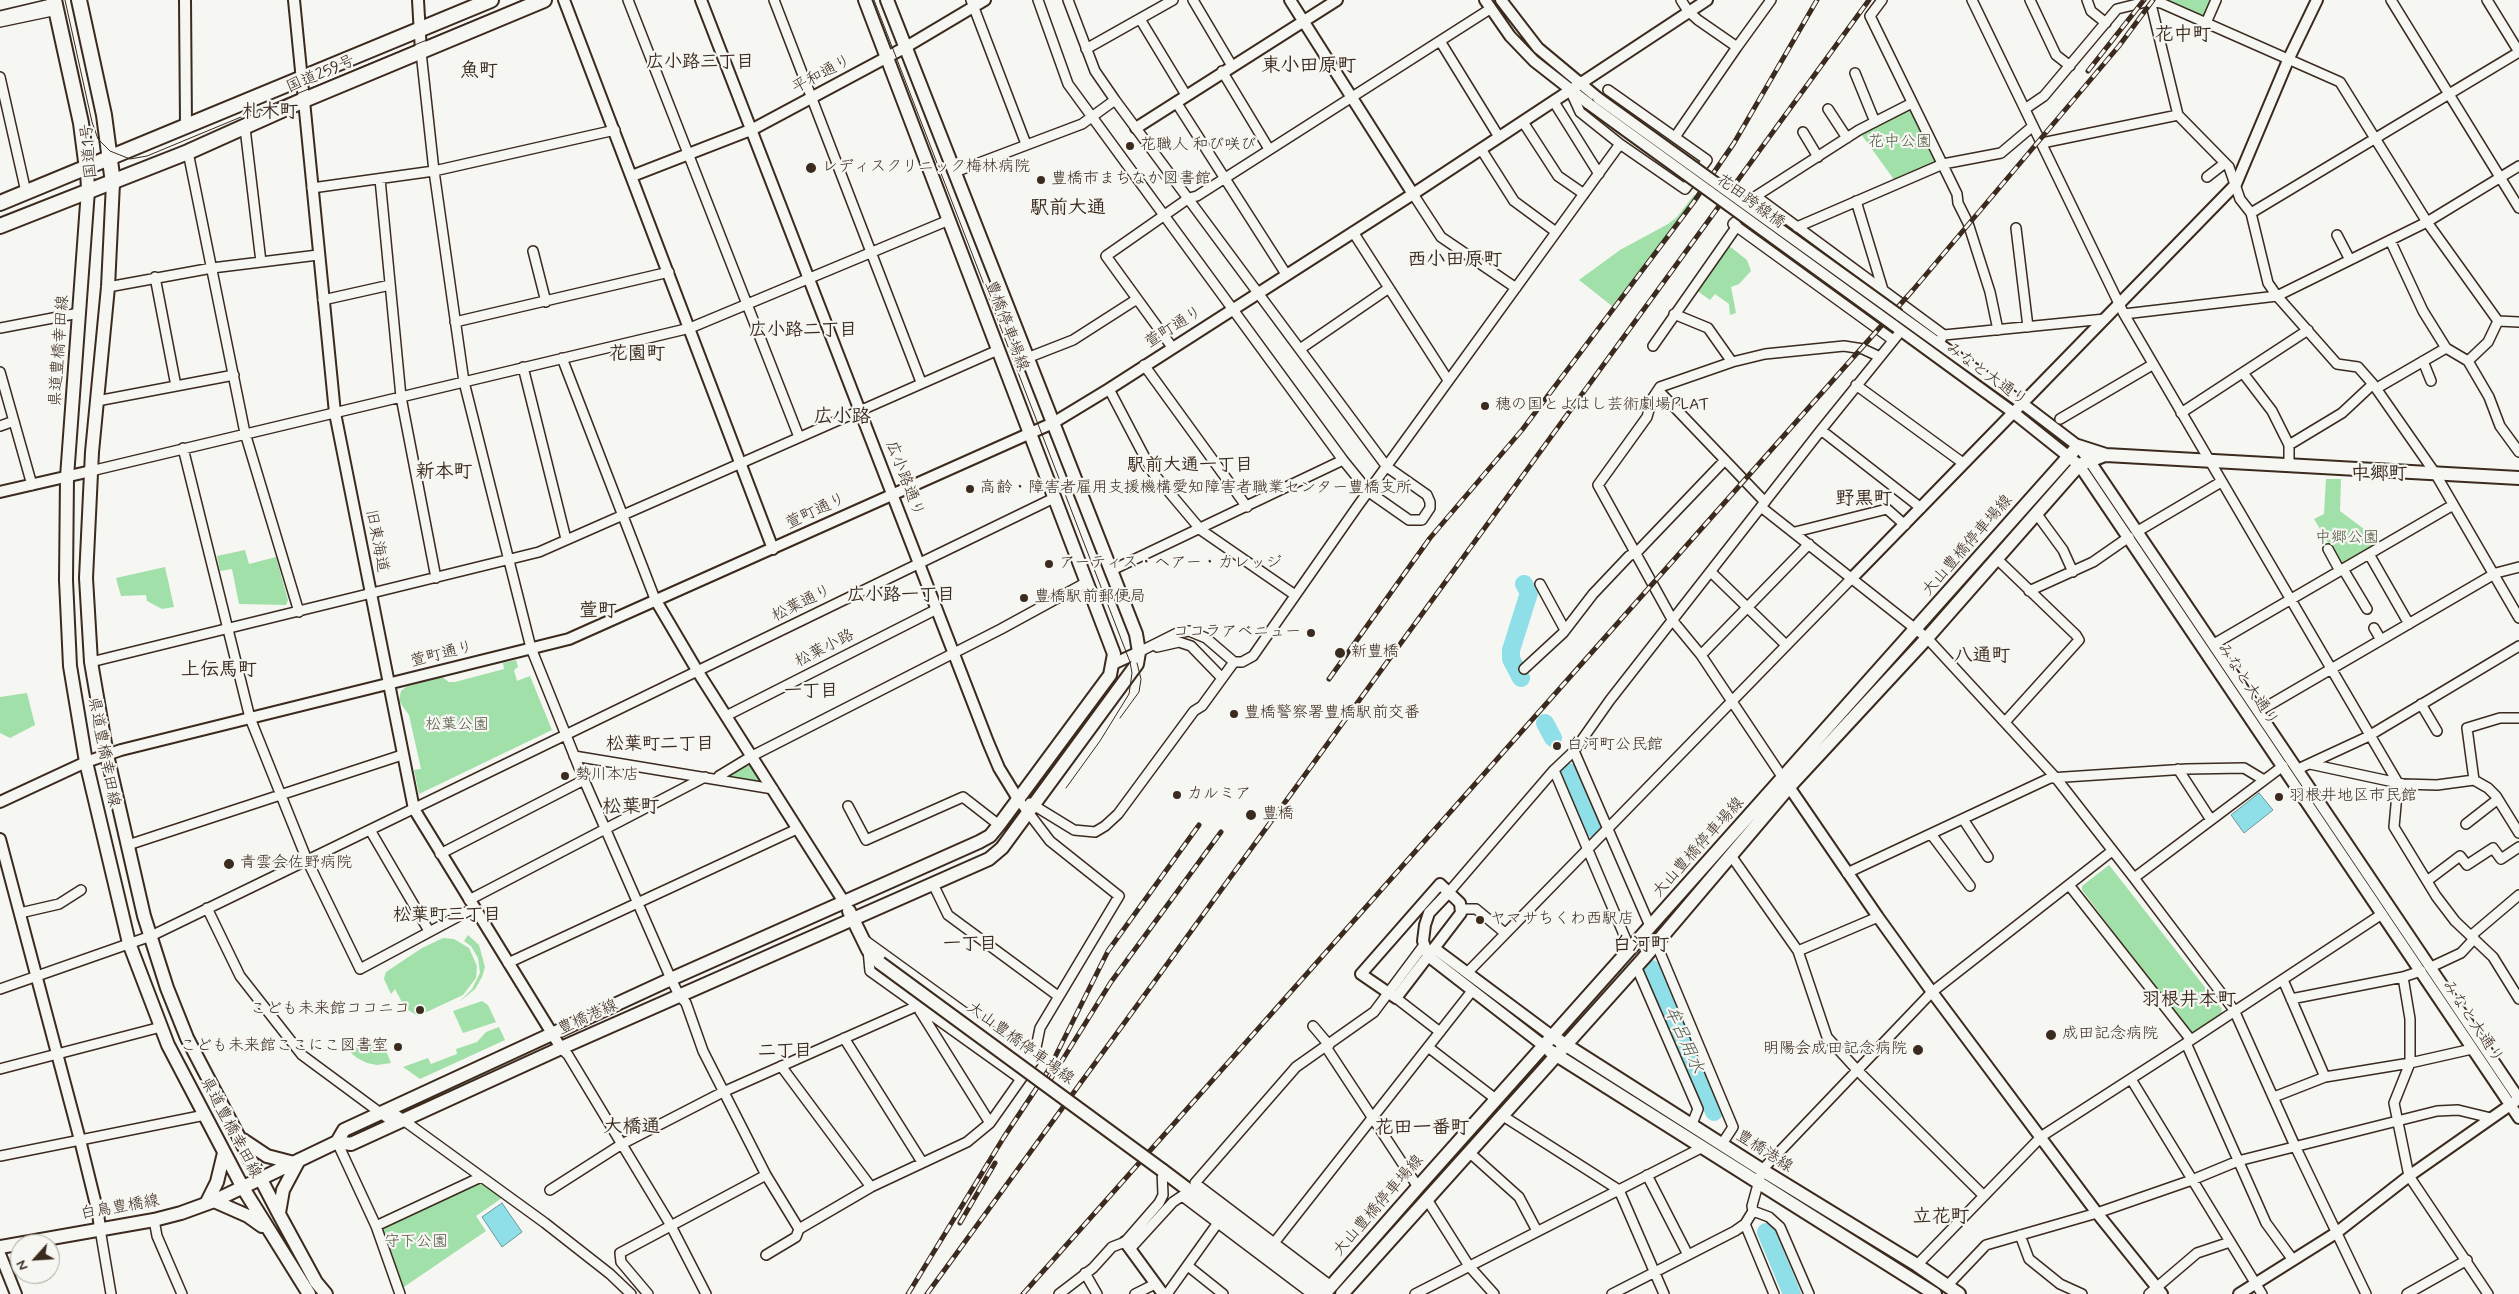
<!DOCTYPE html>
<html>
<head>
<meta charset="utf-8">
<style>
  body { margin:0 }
  #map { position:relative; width:2519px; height:1294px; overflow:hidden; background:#f6f6f2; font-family:Mynerve,sans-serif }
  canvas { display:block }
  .north { position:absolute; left:10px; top:1234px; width:50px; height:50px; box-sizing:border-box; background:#f6f6f2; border:1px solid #aba49d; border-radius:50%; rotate:244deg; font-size:14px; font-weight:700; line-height:20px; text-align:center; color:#3b2a1e }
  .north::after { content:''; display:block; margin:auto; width:18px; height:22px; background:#3b2a1e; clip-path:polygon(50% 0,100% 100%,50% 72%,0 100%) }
</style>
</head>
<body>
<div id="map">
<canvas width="2519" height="1294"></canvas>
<div class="north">N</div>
</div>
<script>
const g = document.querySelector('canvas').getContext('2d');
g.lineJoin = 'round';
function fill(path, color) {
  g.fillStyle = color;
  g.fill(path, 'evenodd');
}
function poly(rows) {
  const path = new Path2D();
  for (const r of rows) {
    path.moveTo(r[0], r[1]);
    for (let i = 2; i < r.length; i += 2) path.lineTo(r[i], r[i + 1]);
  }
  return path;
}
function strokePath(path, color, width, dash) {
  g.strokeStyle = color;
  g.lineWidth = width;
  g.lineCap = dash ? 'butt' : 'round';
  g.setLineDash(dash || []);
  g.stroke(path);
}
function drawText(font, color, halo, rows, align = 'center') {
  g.font = font + ' Mynerve,"Klee One",sans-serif';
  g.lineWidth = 4.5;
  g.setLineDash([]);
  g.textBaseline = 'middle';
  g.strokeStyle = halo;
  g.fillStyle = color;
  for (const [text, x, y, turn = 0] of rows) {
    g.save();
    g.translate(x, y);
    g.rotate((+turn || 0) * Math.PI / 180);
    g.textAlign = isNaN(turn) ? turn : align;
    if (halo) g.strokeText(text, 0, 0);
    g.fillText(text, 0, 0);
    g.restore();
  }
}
fill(poly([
  [2166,0,2211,0,2204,17],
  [1909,109,1913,111,1937,163,1895,181,1861,134],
  [1694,195,1697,196,1612,306,1579,280,1620,250,1668,224,1677,217],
  [1728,245,1747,260,1751,271,1739,284,1731,287,1736,313,1730,315,1729,304,1715,294,1710,300,1696,290],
  [2326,479,2341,479,2340,511,2368,532,2375,545,2341,565,2314,519,2324,514],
  [245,550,249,564,276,557,288,600,286,605,239,604,232,569,220,571,217,556],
  [165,567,174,607,162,609,147,601,146,595,121,596,116,578],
  [516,660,518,667,514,670,517,681,530,676,552,730,419,794,414,770,421,769,409,715,399,701,401,691,406,687,442,677,449,682,455,682,504,669,503,663],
  [27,693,35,725,10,738,0,733,0,697],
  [746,765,751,766,760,779,758,782,755,784,727,778,726,776],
  [2109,865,2222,1009,2221,1014,2193,1032,2188,1031,2082,890,2082,886],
  [468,935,479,945,485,967,482,977,475,989,459,1002,472,989,480,973,478,958,471,946,464,941],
  [443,938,454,939,469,948,477,966,476,978,463,995,418,1016,405,1008,395,989,391,994,384,979,385,975,386,972,422,948],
  [482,1001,488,1005,496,1022,463,1033,453,1011],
  [499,1027,505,1040,420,1079,403,1067,428,1058,431,1064,457,1054,456,1049,477,1042,486,1032],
  [373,1039,384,1046,391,1063,377,1065,367,1063,357,1058,349,1051,359,1040],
  [480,1180,502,1198,476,1216,486,1231,401,1289,380,1230,382,1226]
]), '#a1e0a8');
const water = poly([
  [2259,793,2273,810,2244,833,2231,815,2259,793],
  [502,1203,522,1232,502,1247,482,1217,502,1203]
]);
fill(water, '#8edfe8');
strokePath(water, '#6d9797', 1);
strokePath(poly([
  [1521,678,1511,659,1511,650,1529,593,1524,584],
  [1545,723,1553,738],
  [1569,772,1592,828],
  [1652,969,1714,1112],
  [1766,1232,1792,1294]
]), '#8edfe8', 18);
const minor = poly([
  [628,0,799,437],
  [774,0,921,382],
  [971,0,1026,144],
  [1038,0,1068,84,1343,460,1369,492,1409,520,1422,520,1430,508,1430,502,1427,495,1387,467,1115,100,1095,71,1068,0],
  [1193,0,1232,66],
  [1681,0,1688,11,1698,20,1737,47,1771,0],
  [1882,0,1870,16,1957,194,1958,203,1968,223,1990,292,1998,330],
  [1972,0,2124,314,2398,783,2394,827,2436,896,2455,921,2493,957,2519,999],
  [2030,0,2056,55,2070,66],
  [2087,0,2091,11,2106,23],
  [2150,0,2178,115,2229,167,2240,199,2251,213,2519,52],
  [2391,0,2519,208],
  [2487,0,2519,52],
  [0,16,55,3],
  [1140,19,1186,95],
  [0,22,57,10],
  [2206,23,2216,0],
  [1440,41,1499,137],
  [1086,49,1173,0],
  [421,52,434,171,464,382,531,648,584,780,671,979,679,995,686,1003,703,1051,766,1175,799,1229,871,1187,967,1142,990,1123,1033,1062,1040,1028,1119,896,1050,841,1018,799],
  [1222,71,1269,149],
  [1855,73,1875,122],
  [0,77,26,192],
  [1570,90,1580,112,1620,144,1685,189,1707,160,1608,90],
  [1176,102,1286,274],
  [1554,102,1599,174],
  [1828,109,1847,138],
  [2025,109,2044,96,2117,9,2150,1,2161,3,2340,82,2427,222,2498,321,2519,322],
  [1523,122,1558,176,1584,194],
  [245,128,261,262],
  [1803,132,1818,157],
  [1675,137,1737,47],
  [2042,143,2178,115],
  [1481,149,1514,201,1556,232],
  [188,152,245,433,299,612],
  [955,172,1082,124,1115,100],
  [2207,177,2225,163],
  [380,179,401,397,436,578],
  [312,188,434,171,615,130],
  [1413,194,1441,237,1516,288],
  [1757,197,1944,335],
  [1753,198,1859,130,1912,103],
  [1856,201,1883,290],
  [1735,222,1733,224,1893,340],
  [1797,227,1943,164,2001,153,2033,126],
  [2016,228,2028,327],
  [1353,232,1448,380],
  [2337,235,2350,260],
  [2390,240,2423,311,2446,348],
  [533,251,546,302],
  [155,277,176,386],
  [108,287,212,268,318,255],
  [323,300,390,285],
  [1674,314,1708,328,1732,362],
  [2124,314,2277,296,2268,283,2251,213],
  [455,322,669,272],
  [0,328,79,313],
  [1941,339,1944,335,2105,319],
  [1653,346,1737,226],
  [1172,347,1106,256,1189,198,1197,196,1490,9],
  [1300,349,1389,288],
  [562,358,655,599],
  [1027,358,1073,340,1137,299],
  [2423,361,2431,381],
  [2468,361,2489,397,2500,426,2519,452],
  [1144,365,1247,507],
  [523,367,566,539],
  [0,372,32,485],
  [2243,373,2272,411,2289,445],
  [2373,384,2358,367,2337,364,2277,296,2427,222,2519,166],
  [1856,385,1963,463],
  [2377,388,2446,348,2468,361,2488,342,2498,321],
  [1109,389,1153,473,1201,530,1295,595],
  [1658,390,1765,502],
  [97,401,234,375],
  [2181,413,2308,330],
  [2060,419,2152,365],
  [0,426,14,421],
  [1821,430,1921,508],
  [183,448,250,718,307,860,360,969,474,908],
  [2289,466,2289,445,2342,413,2373,384,2435,473,2519,618],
  [91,471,690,328,949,220],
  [1761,507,1927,638,2056,778,2134,878,2234,1010,2295,1146,2366,1294],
  [2036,513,2063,550,2073,572],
  [2138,531,2221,482],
  [1795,532,1887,509,1905,525],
  [2328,549,2340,571],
  [2369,554,2409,624],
  [1996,558,2076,635,2079,640,2005,722],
  [2343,569,2367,609],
  [1110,571,1343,460],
  [1712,573,1786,645],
  [1540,584,1565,630],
  [2029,591,2093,562,2129,537],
  [2374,628,2381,640],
  [2214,644,2453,505],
  [1157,647,1179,642,1191,646,1222,678],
  [1701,655,1809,544],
  [91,662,539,552,998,350],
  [1234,662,1242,662,1253,656,1357,507,1620,144],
  [1524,669,1563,633,1593,594,1629,556,1637,552,1725,460],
  [2421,704,2437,731],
  [2259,711,2496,573,2519,567],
  [726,716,937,609],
  [1574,751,1650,926],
  [574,756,773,789],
  [2310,764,2403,784,2437,785,2474,780,2488,788,2496,796,2519,833],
  [2178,769,2211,820],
  [2298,769,2367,737,2519,646],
  [1554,770,1630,949],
  [1783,778,1701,655,1673,621,1598,485,1647,417,1652,399,1660,387,1732,362,1765,354,1844,346,1863,349,1880,357],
  [718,780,719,776,752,756,1001,629,1087,582],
  [2474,780,2467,728,2500,718,2519,718],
  [1030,803,1074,830,1095,832,1105,826,1118,814,1194,711,1202,706,1234,662,1206,638,1189,631,1177,633,1139,652],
  [848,806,866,840,963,797,999,825],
  [1963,819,1988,857],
  [2466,824,2498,799],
  [370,830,429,931],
  [1931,834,1970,886],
  [128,845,402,755],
  [440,854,584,780],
  [1732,857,1798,951,1827,1037,1857,1070,1984,1196],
  [1847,873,2050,778,2187,769,2244,768,2264,780],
  [2134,878,2283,766],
  [2427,881,2460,856,2467,865,2493,848,2501,859,2519,847],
  [933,884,948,915,1058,996],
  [2069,885,2191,1040],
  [1449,892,1554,770,1574,751,1610,700,1821,430,1901,331],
  [469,900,705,777],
  [207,908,240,976,302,1055,394,1123],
  [1462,909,1476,909,1505,933],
  [20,913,59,904,81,890],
  [863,939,1033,1062],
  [1656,943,1733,1127,1722,1144],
  [868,950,870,971,1021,1079],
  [1798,951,1878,917],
  [508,963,797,829],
  [1636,966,1698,1109,1692,1124],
  [2431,967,2461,953,2474,939,2473,934,2519,895],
  [1467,973,1852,578],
  [2403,977,2410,1019,2410,1063,2394,1103,2409,1176,2488,1294],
  [2283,980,2325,1077],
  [0,989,151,936,1054,498],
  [1396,998,1440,1032],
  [2291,999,2403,977,2421,971],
  [920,1011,990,1123],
  [1313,1026,1329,1045],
  [844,1038,922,1162],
  [2186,1043,2266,1223,2293,1260],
  [1326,1047,1418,1187],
  [1428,1047,1497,1100],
  [561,1048,568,1055,670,1224,706,1294],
  [781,1066,871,1187],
  [0,1069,161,1027],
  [2131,1079,2262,1294],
  [2274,1097,2325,1077,2410,1063,2472,1049],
  [388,1109,545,1223,610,1274,631,1294],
  [1503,1116,1619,1190,1664,1294],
  [337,1142,376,1226,400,1294],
  [1470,1153,1519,1197,1537,1231],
  [0,1156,205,1115],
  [1647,1175,1688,1255],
  [550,1190,622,1144,723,1092,917,1006],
  [1428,1201,1469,1266,1494,1294],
  [1753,1211,1752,1206,1762,1170,1932,992,2112,851],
  [154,1220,157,1236,182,1294],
  [1745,1224,1774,1294],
  [376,1226,481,1177],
  [100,1229,111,1294],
  [2020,1235,2029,1259,2060,1284,2082,1294],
  [1274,1243,1472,991],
  [1130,1249,1173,1202,1182,1196,1312,1294],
  [766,1255,796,1237,799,1229],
  [1917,1265,2042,1136,2191,1040,2382,914],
  [1188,1266,1223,1294],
  [1085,1273,1097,1294],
  [1331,1286,1195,1183,1296,1067,1374,1012,1424,945],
  [1947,1286,1986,1245,2097,1213,2192,1180,2238,1161,2437,1111,2458,1110,2491,1118],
  [648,1294,621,1262,620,1253,766,1175],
  [1059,1294,1093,1268,1112,1247,1125,1242,1159,1203,1163,1195,1162,1170],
  [1135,1294,1155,1284],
  [1167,1294,1217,1224],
  [1415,1294,1701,1148],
  [1612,1294,1735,1231,1745,1224,1753,1211,1769,1217,1780,1227,1809,1294],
  [2149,1294,2197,1253,2230,1242],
  [2407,1294,2467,1260]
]);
const tertiary = poly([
  [185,0,186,125],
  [294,0,335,413,414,809,561,1048],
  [418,0,421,52],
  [564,0,773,549],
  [701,0,988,742,999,768,1018,799],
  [1290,0,1413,194],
  [1485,0,1510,36,1534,61,1589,104],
  [1501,0,1538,48,1598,98],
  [1136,128,1337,0],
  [632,176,753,129,906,47,985,0],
  [1899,315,2023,404,2078,446,2089,460,2519,1099],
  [1892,324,2014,413,2079,465,2519,1118],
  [0,492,91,471],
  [1852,578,2236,184,2289,58,2317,0],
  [655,599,698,672,844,902],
  [1113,664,1139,652],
  [1785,781,1878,917,1932,992,2097,1213,2162,1294],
  [0,802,86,762,121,750,569,639,1053,423,1109,389,1413,194,1707,0],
  [0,839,80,1140,98,1213,100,1229],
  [1440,884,1460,903,1461,913,1396,998,1361,974,1440,884],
  [1449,892,1429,913,1425,925,1423,941,1428,956,1544,1046],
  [1434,948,1552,1036],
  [1125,1242,1163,1294],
  [0,1254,16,1294],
  [2239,1294,2336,1233,2409,1176,2516,1101]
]);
const secondary = poly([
  [87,169,88,190,67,477,66,580,70,666,86,762,129,943,168,1045,243,1188,309,1294],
  [113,183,108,287,92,452,86,578,91,662,107,755,144,916,167,988,187,1038,279,1214,316,1282,326,1294],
  [849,911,868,950,880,963],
  [1558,1040,1762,1170,1917,1265,1959,1294],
  [1550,1051,1935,1294],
  [243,1140,267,1156,294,1163],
  [337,1142,351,1144,561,1048,989,859,1002,848,1137,664,1139,652,1136,634,887,0],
  [1162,1170,1326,1294],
  [214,1201,248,1216,262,1226],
  [206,1204,217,1182,224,1153],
  [279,1213,283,1190,299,1160],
  [0,1247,154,1220,181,1213,214,1201,337,1142,344,1130,671,979,979,842,990,836,999,825,1110,675,1114,654,865,0],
  [1325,1293,1418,1187,2078,446,2106,455,2519,478],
  [1342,1294,1643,959,1789,787,1927,638,2079,465,2105,455]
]);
const trunk = poly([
  [54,0,81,123,87,169],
  [79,0,104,115,113,183],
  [0,203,491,0],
  [0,226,188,152,304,100,544,0]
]);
strokePath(minor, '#3b2a1e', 12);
strokePath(tertiary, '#3b2a1e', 14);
strokePath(secondary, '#3b2a1e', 16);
strokePath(trunk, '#3b2a1e', 18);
strokePath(minor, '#f6f6f2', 9);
strokePath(tertiary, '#f6f6f2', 10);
strokePath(secondary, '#f6f6f2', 12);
strokePath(trunk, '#f6f6f2', 14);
strokePath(poly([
  [65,0,92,122,98,139,110,151,130,159,147,156,523,0],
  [874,0,1130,662,1132,673,1129,694,1100,741,1066,788],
  [1120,718,1139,692,1141,679,1137,663]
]), '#3b2a1e', 1);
const rail = poly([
  [2088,71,2144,0],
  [1329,679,1430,538,1522,430,1693,203,1734,143,1817,0],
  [1050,1080,1111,982,1221,832],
  [960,1223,995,1163],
  [908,1294,1004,1137,1048,1071,1108,951,1199,825],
  [927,1294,1869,0],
  [1023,1294,1913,290,2119,46,2153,0]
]);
strokePath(rail, '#3b2a1e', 5);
strokePath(rail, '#f6f6f2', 3, [9]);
const tertiaryBridge = poly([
  [1598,98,1899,315],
  [1589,104,1892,324]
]);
const secondaryBridge = poly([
  [880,963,1162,1170]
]);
strokePath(tertiaryBridge, '#3b2a1e', 14, []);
strokePath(secondaryBridge, '#3b2a1e', 16, []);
strokePath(tertiaryBridge, '#f6f6f2', 10);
strokePath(secondaryBridge, '#f6f6f2', 12);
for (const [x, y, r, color] of [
  [1130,146,5,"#3b2a1e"],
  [811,168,6,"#3b2a1e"],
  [1041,180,5,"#3b2a1e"],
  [1485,406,5,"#3b2a1e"],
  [970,489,5,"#3b2a1e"],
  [1049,564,5,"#3b2a1e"],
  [1024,598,5,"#3b2a1e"],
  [1311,633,5,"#3b2a1e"],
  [1340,653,6,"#3b2a1e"],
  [1234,714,5,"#3b2a1e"],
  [1557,746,5,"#3b2a1e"],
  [565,776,5,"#3b2a1e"],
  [1177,795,5,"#3b2a1e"],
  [2279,797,5,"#3b2a1e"],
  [1251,815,6,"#3b2a1e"],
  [229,864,6,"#3b2a1e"],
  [1480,920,5,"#3b2a1e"],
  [420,1010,5,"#3b2a1e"],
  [2051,1035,6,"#3b2a1e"],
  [398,1047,5,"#3b2a1e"],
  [1918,1050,6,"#3b2a1e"]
]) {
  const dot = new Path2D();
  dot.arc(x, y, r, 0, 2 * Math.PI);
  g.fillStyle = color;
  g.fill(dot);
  strokePath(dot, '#f6f6f2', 2);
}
drawText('16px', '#3b2a1e', '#f6f6f2', [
  ["国道259号",321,75,-23],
  ["平和通り",822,75,-28],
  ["国道1号",90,151,-95],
  ["花田跨線橋",1750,202,36],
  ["豊橋停車場線",1006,326,69],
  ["萱町通り",1174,328,-32],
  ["県道豊橋幸田線",60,351,-86],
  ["みなと大通り",1986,375,36],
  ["広小路通り",904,479,69],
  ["萱町通り",816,512,-25],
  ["旧東海道",376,541,79],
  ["大山豊橋停車場線",1968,546,-49],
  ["松葉通り",802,604,-26],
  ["松葉小路",825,649,-27],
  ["萱町通り",442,655,-14],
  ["みなと大通り",2247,685,56],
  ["県道豊橋幸田線",103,752,79],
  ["大山豊橋停車場線",1699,848,-48],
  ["豊橋港線",588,1018,-24],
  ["みなと大通り",2472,1022,56],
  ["大山豊橋停車場線",1020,1044,36],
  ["県道豊橋幸田線",230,1128,62],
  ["豊橋港線",1764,1152,33],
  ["大山豊橋停車場線",1379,1206,-49],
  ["白鳥豊橋線",120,1208,-10]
]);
drawText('16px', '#545840', '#f6f6f2', [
  ["花中公園",1900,143],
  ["中郷公園",2347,539],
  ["松葉公園",457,726],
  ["守下公園",416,1243]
]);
drawText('16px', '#3b2a1e', '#f6f6f2', [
  ["花職人 和び咲び",1140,146],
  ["レディスクリニック梅林病院",822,168],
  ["豊橋市まちなか図書館",1051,180],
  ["穂の国とよはし芸術劇場PLAT",1495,406],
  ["高齢・障害者雇用支援機構愛知障害者職業センター豊橋支所",980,489],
  ["アーティス・ヘアー・カレッジ",1059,564],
  ["豊橋駅前郵便局",1034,598],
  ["ココラアベニュー",1301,633,"right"],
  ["新豊橋",1351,653],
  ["豊橋警察署豊橋駅前交番",1244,714],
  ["白河町公民館",1567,746],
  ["勢川本店",575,776],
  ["カルミア",1187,795],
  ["羽根井地区市民館",2289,797],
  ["豊橋",1262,815],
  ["青雲会佐野病院",240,864],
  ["ヤマサちくわ西駅店",1490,920],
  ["こども未来館ココニコ",410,1010,"right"],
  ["成田記念病院",2062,1035],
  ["こども未来館ここにこ図書室",388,1047,"right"],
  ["明陽会成田記念病院",1907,1050,"right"]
], 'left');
drawText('bold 18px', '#3b2a1e', '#f6f6f2', [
  ["広小路三丁目",700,63],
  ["広小路二丁目",803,331],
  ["駅前大通一丁目",1190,466],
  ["広小路一丁目",901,596],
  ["一丁目",811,692],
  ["松葉町二丁目",660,745],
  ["松葉町三丁目",447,916],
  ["一丁目",970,945],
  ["二丁目",785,1052]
]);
drawText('italic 18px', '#505750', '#f6f6f2', [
  ["牟呂用水",1683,1040,66]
]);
drawText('bold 19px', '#3b2a1e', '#f6f6f2', [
  ["花中町",2183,36],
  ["東小田原町",1309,67],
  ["魚町",479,72],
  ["札木町",270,113],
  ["駅前大通",1068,209],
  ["西小田原町",1455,261],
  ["花園町",637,355],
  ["広小路",842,418],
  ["新本町",444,473],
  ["中郷町",2379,475],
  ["野黒町",1864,500],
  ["萱町",598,612],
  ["八通町",1982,657],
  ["上伝馬町",219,671],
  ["松葉町",631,808],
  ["白河町",1641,946],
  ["羽根井本町",2189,1001],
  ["大橋通",632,1128],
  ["花田一番町",1422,1129],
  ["立花町",1941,1218]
]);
</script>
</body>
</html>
